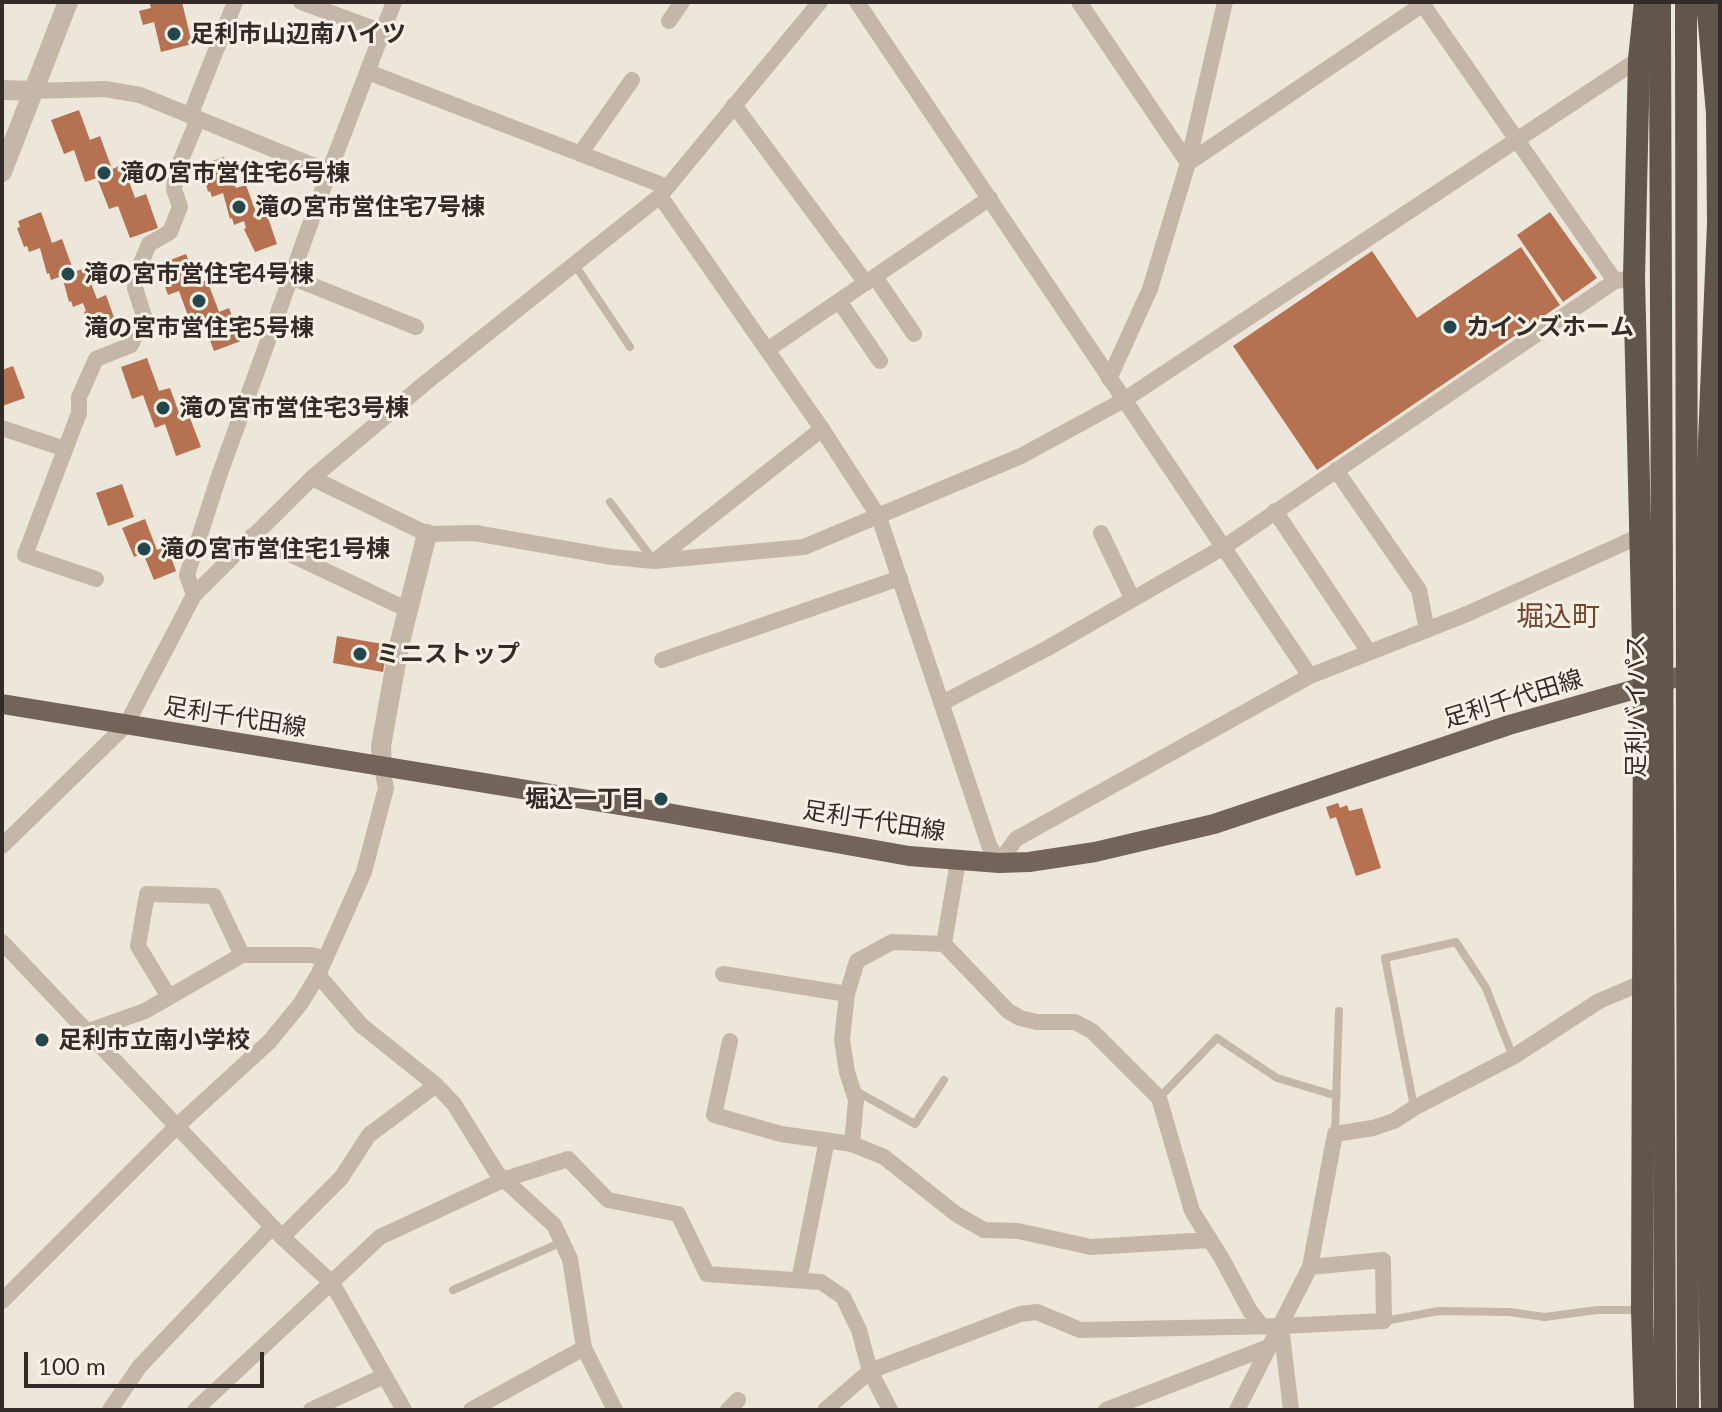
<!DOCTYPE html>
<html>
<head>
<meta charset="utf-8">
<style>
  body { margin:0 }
  #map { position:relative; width:1722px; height:1412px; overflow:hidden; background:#ede6da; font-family:Lato,sans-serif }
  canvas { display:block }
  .frame { position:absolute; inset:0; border:4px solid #322b27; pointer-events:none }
  .scale { position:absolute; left:24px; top:1352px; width:240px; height:36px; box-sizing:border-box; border:4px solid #322b27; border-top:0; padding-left:10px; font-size:24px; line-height:28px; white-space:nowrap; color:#322b27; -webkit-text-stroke:6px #f6f0e6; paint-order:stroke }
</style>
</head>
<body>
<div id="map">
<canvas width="1722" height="1412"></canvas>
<div class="frame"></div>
<div class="scale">100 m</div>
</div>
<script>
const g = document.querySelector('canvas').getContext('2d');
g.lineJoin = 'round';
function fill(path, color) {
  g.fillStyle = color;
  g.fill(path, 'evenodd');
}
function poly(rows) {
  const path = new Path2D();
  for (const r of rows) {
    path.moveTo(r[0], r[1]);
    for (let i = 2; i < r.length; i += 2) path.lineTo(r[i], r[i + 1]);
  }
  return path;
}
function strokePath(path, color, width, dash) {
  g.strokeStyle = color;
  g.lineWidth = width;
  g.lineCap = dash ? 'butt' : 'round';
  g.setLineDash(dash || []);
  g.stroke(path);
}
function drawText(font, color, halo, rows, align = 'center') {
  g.font = font + ' Lato,"Noto Sans JP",sans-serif';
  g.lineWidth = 6;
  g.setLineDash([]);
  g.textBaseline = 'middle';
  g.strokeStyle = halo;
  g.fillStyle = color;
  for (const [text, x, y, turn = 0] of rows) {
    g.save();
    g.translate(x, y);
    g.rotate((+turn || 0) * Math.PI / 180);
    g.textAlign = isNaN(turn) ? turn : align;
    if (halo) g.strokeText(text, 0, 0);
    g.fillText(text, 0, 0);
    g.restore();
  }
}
fill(poly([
  [149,2,182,2,192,44,161,52,154,22,143,25,139,11,151,8],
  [79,110,90,140,100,136,112,169,123,165,135,198,146,194,158,228,130,238,118,206,109,209,97,178,85,182,74,150,64,154,51,120],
  [224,157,236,188,246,185,257,215,266,212,277,244,255,252,244,229,246,228,244,221,234,225,232,218,230,219,223,193,212,197,210,191,208,192,201,165],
  [41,212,52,243,62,239,74,272,85,268,97,299,106,295,117,326,94,334,84,312,86,311,83,303,73,307,71,301,69,302,62,276,51,280,49,273,47,274,40,248,29,252,27,246,24,247,17,228,20,227,18,221],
  [1550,212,1597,278,1563,302,1517,235],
  [1521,247,1560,305,1317,470,1233,346,1372,251,1417,318],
  [186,254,197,284,207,280,219,312,229,308,241,341,214,351,202,320,191,324,179,291,168,295,157,265],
  [147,358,159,391,170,388,182,421,190,418,201,447,176,456,165,424,155,428,143,395,132,399,121,367],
  [13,366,25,398,2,406,2,370],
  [122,484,134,517,108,526,96,493],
  [145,519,157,550,167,546,176,571,154,580,143,553,134,557,122,528],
  [337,636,388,645,383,672,333,663],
  [1338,803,1340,808,1347,805,1349,811,1362,808,1381,868,1356,876,1336,817,1330,819,1326,807]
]), '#b57150');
strokePath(poly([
  [575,265,630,347],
  [610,502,654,561],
  [856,1091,915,1124,944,1080],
  [1159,1098,1217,1038,1277,1078,1337,1096],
  [1414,1107,1385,958,1456,942,1486,988,1513,1057],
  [1335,1134,1339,1011],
  [453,1290,562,1242],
  [1384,1321,1439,1311,1509,1312,1545,1317,1597,1310,1641,1310]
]), '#c4b7a8', 8);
strokePath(poly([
  [301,2,383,32],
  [857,2,1310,676],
  [1079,2,1188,163,1426,2],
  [1421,2,1615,281],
  [669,21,682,2],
  [368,72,667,187],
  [33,91,105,89,140,95,329,172],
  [734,105,866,283],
  [190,116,235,2],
  [580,154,632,80],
  [660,196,822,429,879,517,989,845,999,863,1016,839,1310,676,1467,614,1642,535],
  [291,277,416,327],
  [875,277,914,334],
  [839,301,880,361],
  [767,350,990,198],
  [1109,379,1150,289,1188,163,1225,2],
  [2,428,65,449],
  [1336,470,1419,590,1427,630],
  [312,478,427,534,475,533,612,557,654,561,804,547,1021,456,1124,400,1639,59],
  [1275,511,1369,652],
  [1101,533,1132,598],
  [252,536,406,609],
  [656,560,822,429],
  [96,579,25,555,79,413,79,397,96,359,131,345,144,316,135,288,135,277,149,244,170,232,180,207,174,189,176,172,198,119],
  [194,595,187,575,219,476,329,172,394,2],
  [662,660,900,578],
  [942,703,1046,649,1224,547,1615,281,1634,278],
  [2,846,126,725,194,595,312,478,424,384,660,196,820,2],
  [2,942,282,1237,332,1283,404,1410],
  [944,944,958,861],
  [723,974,847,994],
  [318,975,361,1025,436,1085,454,1104,497,1173,554,1225,570,1259,584,1348,615,1410],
  [169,997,138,946,147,894,214,896,242,955],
  [86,1032,145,1011,242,955,311,955,325,958],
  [730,1041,714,1115,781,1134,852,1144,884,1157,956,1214,984,1230,1018,1231,1091,1247,1210,1240],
  [852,1144,856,1100,847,1072,842,1040,847,994,857,961,892,942,944,944,1008,1011,1020,1018,1037,1022,1075,1022,1092,1031,1159,1098,1192,1211,1221,1257,1250,1311,1262,1326],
  [282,1237,341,1178,369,1135,436,1085],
  [799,1280,827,1140],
  [2,1301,176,1127,270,1041,301,1003,318,975,364,872,386,788,382,768],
  [1281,1326,1384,1321,1383,1260,1310,1267],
  [110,1410,139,1367,272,1227],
  [195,1410,380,1237,505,1179,568,1159,608,1200,678,1214,707,1274,821,1282,843,1297,859,1330,870,1371,890,1410],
  [311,1410,384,1376],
  [471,1410,584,1348],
  [728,1410,738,1400],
  [825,1410,870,1371,1020,1314,1037,1312,1080,1330,1281,1326,1291,1410],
  [1106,1410,1271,1346],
  [1237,1410,1310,1267,1335,1134,1373,1128,1394,1121,1414,1108,1513,1057,1599,1001,1644,982]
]), '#c4b7a8', 16);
strokePath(poly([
  [2,90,33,91],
  [2,172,68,2],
  [382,768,381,746,399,646,427,534]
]), '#c4b7a8', 20);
strokePath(poly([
  [2,704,662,812,909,856,999,863,1029,862,1095,852,1214,824,1509,725,1720,665]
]), '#72645a', 20);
strokePath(poly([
  [1645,2,1639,59,1634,278,1644,687,1642,1310,1645,1410],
  [1686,2,1686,32],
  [1707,2,1717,113,1718,223,1707,489,1707,1182,1712,1410],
  [1660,33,1660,2]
]), '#62554c', 22);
strokePath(poly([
  [1686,32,1688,1410],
  [1660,33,1665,1410]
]), '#62554c', 22);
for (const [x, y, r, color] of [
  [174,34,8,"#22474d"],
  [104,173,8,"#22474d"],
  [239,207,8,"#22474d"],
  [68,274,8,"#22474d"],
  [199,301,8,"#22474d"],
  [1450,327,8,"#22474d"],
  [163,408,8,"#22474d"],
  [144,549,8,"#22474d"],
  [360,654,8,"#22474d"],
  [661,799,8,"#22474d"],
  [42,1040,8,"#22474d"]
]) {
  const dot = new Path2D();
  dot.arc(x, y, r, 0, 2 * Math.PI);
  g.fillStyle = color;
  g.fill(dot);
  strokePath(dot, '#f6f0e6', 3);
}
drawText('bold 24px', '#322b27', '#f6f0e6', [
  ["足利市山辺南ハイツ",190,34],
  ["滝の宮市営住宅6号棟",120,173],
  ["滝の宮市営住宅7号棟",255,207],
  ["滝の宮市営住宅4号棟",84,274],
  ["カインズホーム",1466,327],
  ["滝の宮市営住宅5号棟",199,328,"center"],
  ["滝の宮市営住宅3号棟",179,408],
  ["滝の宮市営住宅1号棟",160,549],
  ["ミニストップ",376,654],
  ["堀込一丁目",645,799,"right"],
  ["足利市立南小学校",58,1040]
], 'left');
drawText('24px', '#322b27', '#f6f0e6', [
  ["足利千代田線",1513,699,-17],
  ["足利バイパス",1636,706,-90],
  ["足利千代田線",235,717,9],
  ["足利千代田線",874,821,9]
]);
drawText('28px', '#76432b', '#f6f0e6', [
  ["堀込町",1558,617]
]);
</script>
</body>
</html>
